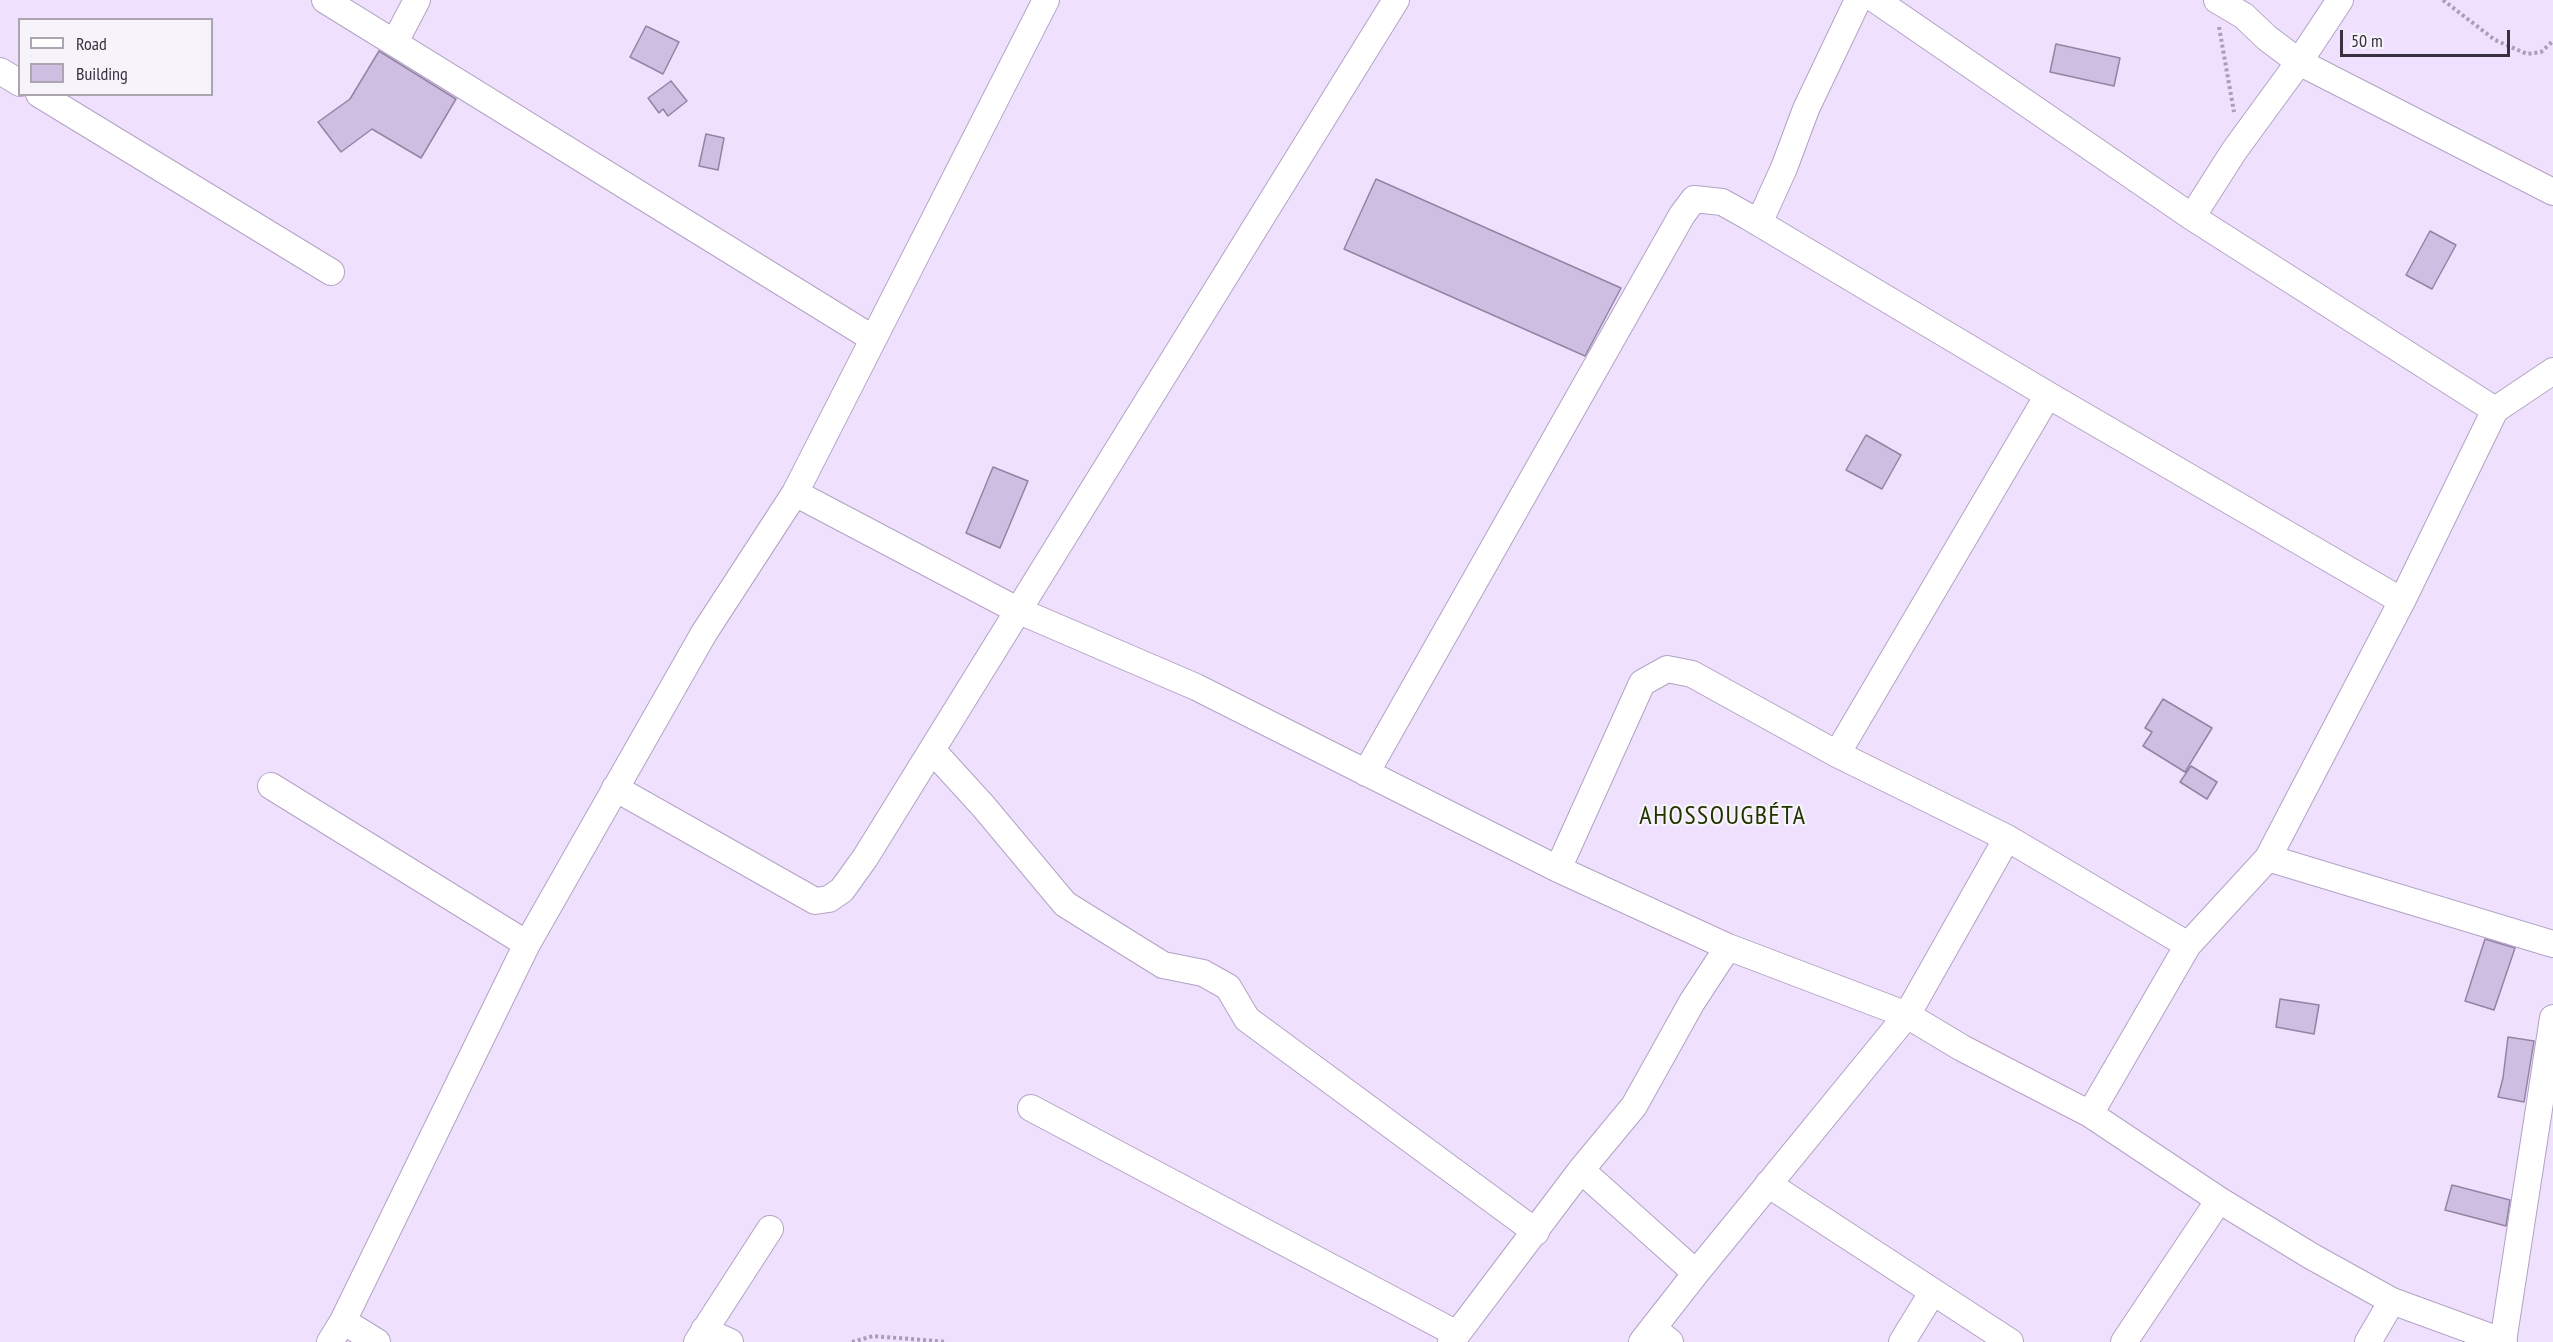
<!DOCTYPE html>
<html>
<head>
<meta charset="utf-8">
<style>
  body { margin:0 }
  #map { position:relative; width:2553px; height:1342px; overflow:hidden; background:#efe1fe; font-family:"PT Sans Narrow",sans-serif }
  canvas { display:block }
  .legend { position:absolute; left:18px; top:18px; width:195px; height:78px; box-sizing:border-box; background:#f7f3fb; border:2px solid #aaa5b0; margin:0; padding:8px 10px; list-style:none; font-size:18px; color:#37313f }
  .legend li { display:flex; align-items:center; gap:12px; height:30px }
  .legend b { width:30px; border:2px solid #aaa5b0 }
  .scale { position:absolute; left:2340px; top:30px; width:170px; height:27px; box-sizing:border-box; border:3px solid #37313f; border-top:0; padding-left:8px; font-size:18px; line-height:21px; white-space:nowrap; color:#37313f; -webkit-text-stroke:4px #f7f3fb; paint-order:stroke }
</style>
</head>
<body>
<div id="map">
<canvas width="2553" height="1342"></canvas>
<ul class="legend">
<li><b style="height:8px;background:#fff"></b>Road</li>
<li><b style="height:16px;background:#cebee1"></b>Building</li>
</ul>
<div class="scale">50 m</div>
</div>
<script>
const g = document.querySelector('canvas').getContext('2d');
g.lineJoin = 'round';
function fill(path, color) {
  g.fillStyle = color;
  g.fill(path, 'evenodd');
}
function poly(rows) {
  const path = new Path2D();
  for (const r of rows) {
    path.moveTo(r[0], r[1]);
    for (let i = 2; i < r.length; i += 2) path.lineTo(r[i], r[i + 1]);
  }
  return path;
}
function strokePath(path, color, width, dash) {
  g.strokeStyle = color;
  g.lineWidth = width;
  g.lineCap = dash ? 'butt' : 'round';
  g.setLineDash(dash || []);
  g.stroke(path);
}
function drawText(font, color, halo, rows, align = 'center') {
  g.font = font + ' "PT Sans Narrow",sans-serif';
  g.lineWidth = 4.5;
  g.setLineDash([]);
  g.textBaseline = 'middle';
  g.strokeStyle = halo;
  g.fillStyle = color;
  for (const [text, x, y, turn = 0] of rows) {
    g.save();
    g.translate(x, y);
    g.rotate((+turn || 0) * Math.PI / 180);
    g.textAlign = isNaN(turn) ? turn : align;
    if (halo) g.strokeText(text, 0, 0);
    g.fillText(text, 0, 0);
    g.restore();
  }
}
const building = poly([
  [646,26,679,42,663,74,630,57,646,26],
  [2056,44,2120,58,2114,86,2050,72,2056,44],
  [379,51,456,99,421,158,372,129,341,152,318,122,350,99,379,51],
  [671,81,687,101,668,116,663,109,659,113,648,98,671,81],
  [706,134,724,138,718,170,699,166,706,134],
  [1376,179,1621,288,1585,356,1344,249,1376,179],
  [2430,231,2456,245,2432,289,2406,275,2430,231],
  [1866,435,1901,455,1882,489,1846,470,1866,435],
  [993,467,1028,481,1000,548,966,533,993,467],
  [2163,699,2212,728,2185,772,2143,746,2152,732,2145,728,2163,699],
  [2191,766,2217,782,2207,799,2180,782,2191,766],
  [2485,939,2515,948,2494,1010,2465,1001,2485,939],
  [2280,999,2319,1005,2314,1034,2276,1027,2280,999],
  [2508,1037,2534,1041,2524,1102,2498,1097,2503,1078,2508,1037],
  [2452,1185,2510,1200,2506,1226,2445,1210,2452,1185]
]);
fill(building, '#cebee1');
strokePath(building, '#9383a4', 1.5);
const minor = poly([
  [325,0,872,338],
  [1876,0,2192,217,2495,410],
  [2217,0,2244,16,2267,38,2299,62,2553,192],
  [395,42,417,0],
  [0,71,20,83],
  [39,94,331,272],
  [2192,217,2234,151,2299,62,2340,0],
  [1759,223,1784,168,1806,109,1858,0],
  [795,493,1017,610,1196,687,1558,869,1728,947,1907,1015,1962,1048,2090,1114,2219,1200,2311,1256,2392,1301,2504,1342],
  [932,750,984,807,1065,904,1163,965,1203,973,1228,987,1247,1019,1536,1232],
  [1837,754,2048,395],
  [1366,773,1682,215,1694,199,1722,202,1749,217,2048,395,2402,601],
  [271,786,527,944],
  [615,788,815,901,829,899,842,890,865,858,1396,0],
  [2268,858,2553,944],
  [1558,869,1642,683,1667,669,1692,674,1837,754,2007,838,2188,945],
  [1031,1108,1457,1334],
  [2090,1114,2188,945,2268,858,2402,601,2495,410,2553,371],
  [1581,1170,1696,1273],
  [1768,1184,2010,1342],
  [343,1321,377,1342],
  [1653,1328,1670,1342],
  [704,1330,730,1342],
  [330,1342,343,1321,527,944,704,633,795,493,1046,0],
  [697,1342,770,1229],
  [1451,1342,1581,1170,1634,1106,1692,1002,1728,947],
  [1642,1342,1696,1273,1907,1015,2007,838],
  [1902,1342,1932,1293],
  [2124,1342,2219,1200],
  [2368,1342,2392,1301],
  [2503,1342,2553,1018]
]);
strokePath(minor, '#b2a2c4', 28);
strokePath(poly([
  [2443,0,2495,40,2527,54,2541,52,2553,41],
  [2219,27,2234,112],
  [852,1342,873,1336,947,1342]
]), '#a99eb6', 4, [3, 3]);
strokePath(minor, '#fff', 26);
g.letterSpacing = '1.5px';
drawText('26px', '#230', '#f7f3fb', [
  ["AHOSSOUGBÉTA",1723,817]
]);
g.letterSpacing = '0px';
</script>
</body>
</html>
